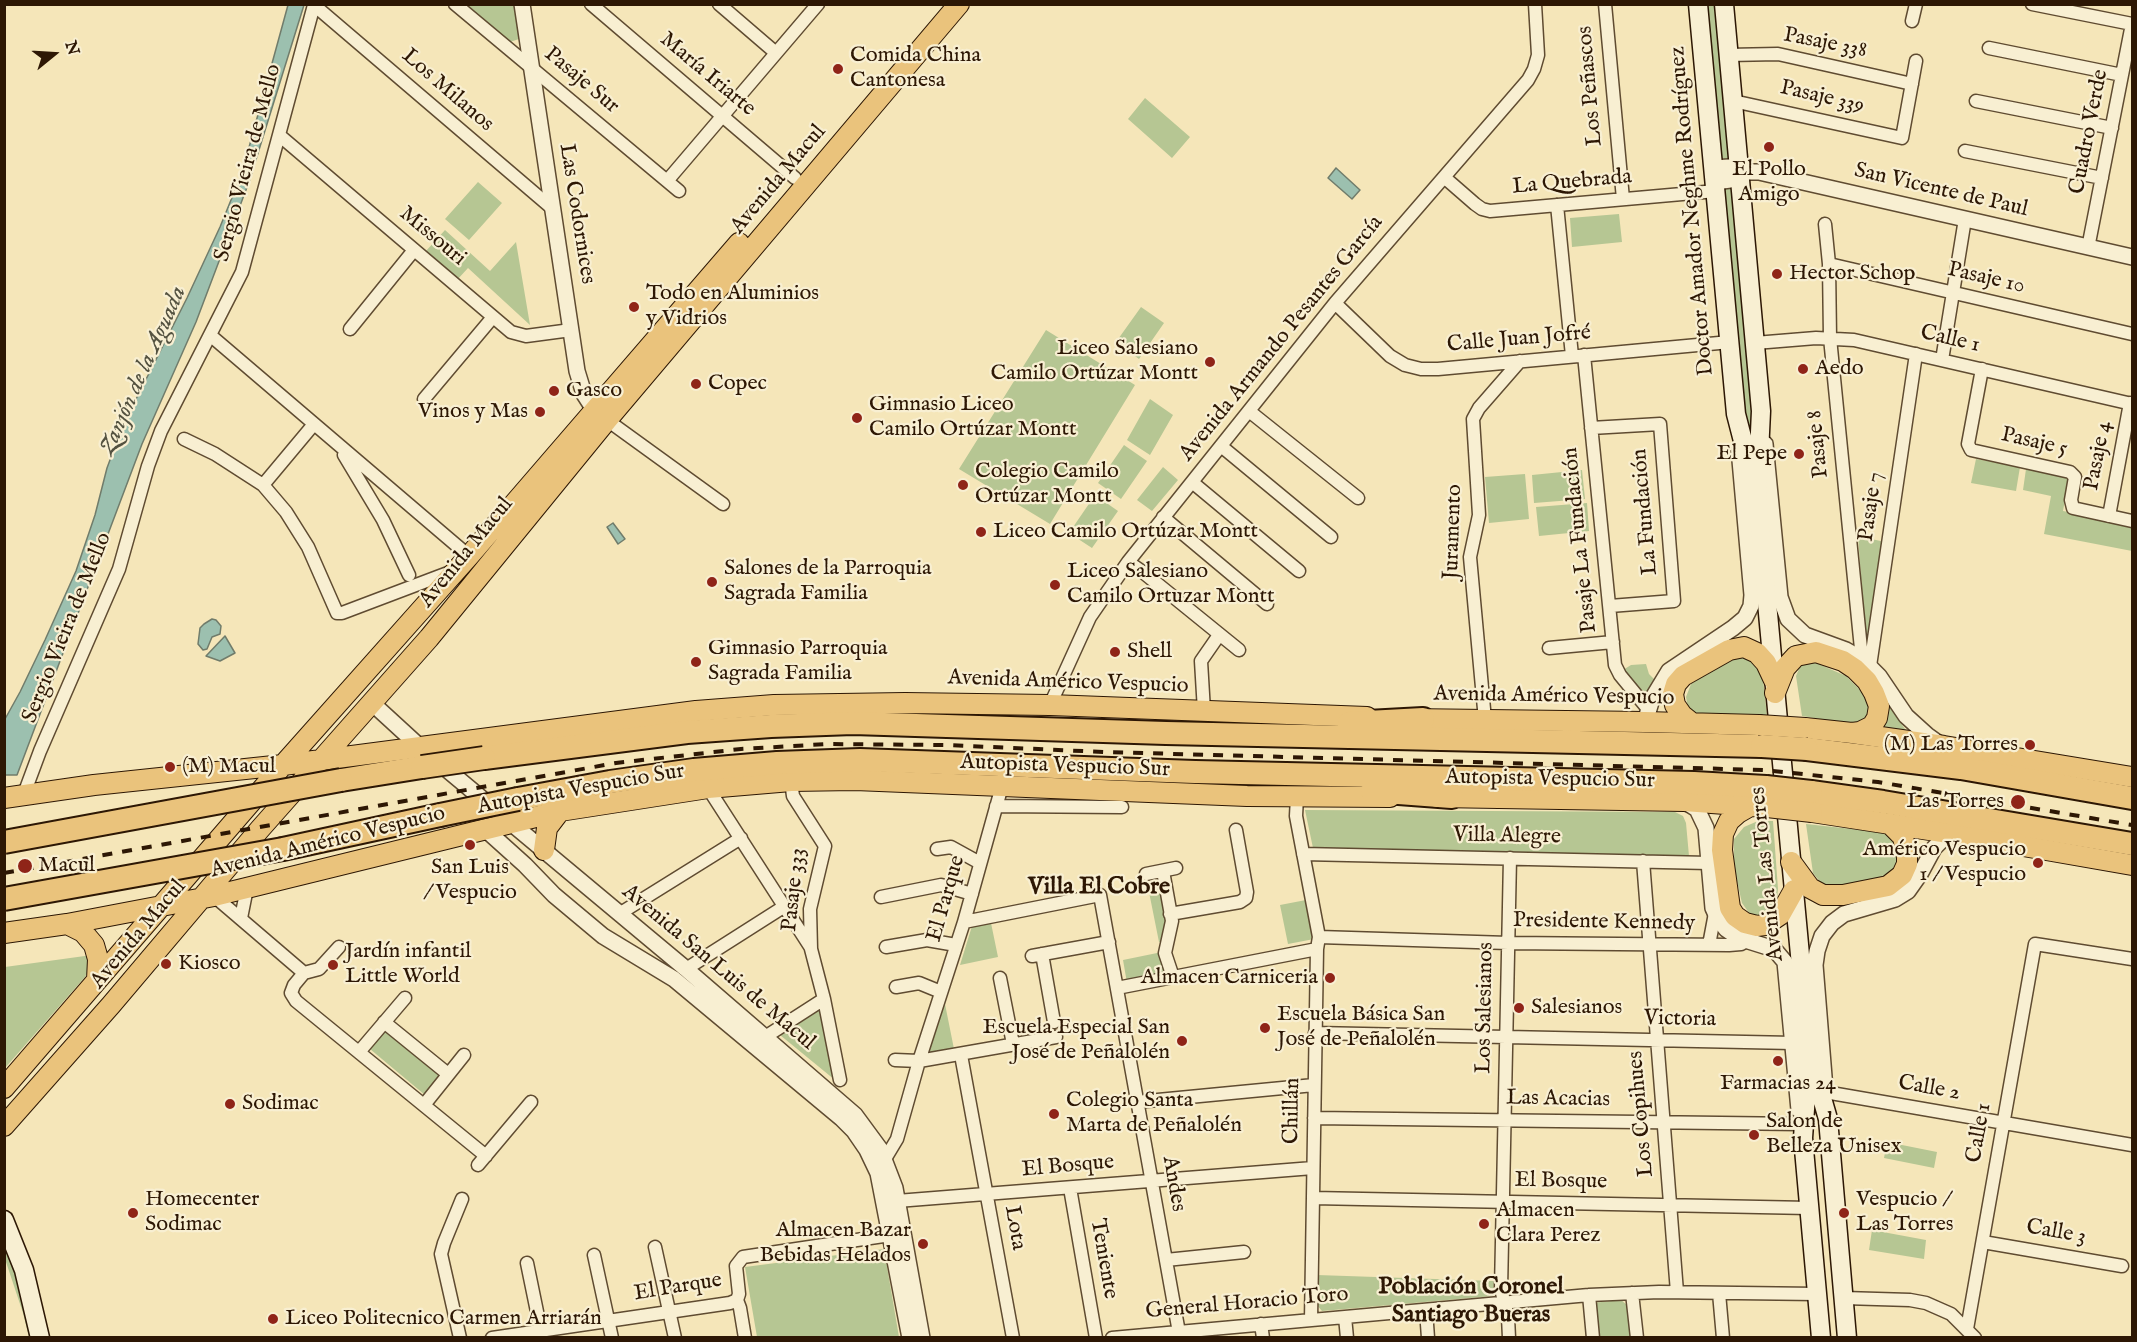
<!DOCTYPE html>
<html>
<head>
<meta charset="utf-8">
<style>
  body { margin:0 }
  #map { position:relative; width:2137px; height:1342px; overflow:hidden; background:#f5e6b9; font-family:"IM FELL English",serif }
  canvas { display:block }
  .frame { position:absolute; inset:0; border:6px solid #2d1704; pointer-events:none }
  .north { position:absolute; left:24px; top:24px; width:60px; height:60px; -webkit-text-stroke:4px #f8efd2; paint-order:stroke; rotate:72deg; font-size:16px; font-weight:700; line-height:24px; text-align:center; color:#2d1704 }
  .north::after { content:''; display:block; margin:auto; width:21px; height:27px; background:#2d1704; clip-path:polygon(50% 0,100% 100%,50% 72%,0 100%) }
</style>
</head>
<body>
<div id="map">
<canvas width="2137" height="1342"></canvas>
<div class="frame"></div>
<div class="north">N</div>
</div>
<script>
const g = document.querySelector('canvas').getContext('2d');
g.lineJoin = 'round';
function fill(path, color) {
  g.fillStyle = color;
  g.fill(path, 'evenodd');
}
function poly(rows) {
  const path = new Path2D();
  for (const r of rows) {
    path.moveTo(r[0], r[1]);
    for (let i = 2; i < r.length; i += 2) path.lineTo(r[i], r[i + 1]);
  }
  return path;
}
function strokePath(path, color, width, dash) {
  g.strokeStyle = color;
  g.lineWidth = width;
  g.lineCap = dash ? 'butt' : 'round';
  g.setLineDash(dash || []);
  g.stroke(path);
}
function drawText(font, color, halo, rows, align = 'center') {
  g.font = font + ' "IM FELL English",serif';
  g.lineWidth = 4.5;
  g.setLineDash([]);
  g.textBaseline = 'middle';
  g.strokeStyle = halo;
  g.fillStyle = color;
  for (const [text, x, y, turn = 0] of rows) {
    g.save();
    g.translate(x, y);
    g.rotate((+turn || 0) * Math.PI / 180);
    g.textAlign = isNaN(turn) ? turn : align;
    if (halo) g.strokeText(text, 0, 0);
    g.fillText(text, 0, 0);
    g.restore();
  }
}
fill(poly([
  [465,5,517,5,522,38,510,42],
  [1703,5,1718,5,1731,160,1720,161],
  [1145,98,1190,137,1172,158,1128,119],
  [478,182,502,203,469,240,445,219],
  [1733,187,1756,417,1755,451,1744,429,1723,188],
  [1619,214,1622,242,1572,247,1570,218],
  [445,230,490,271,516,242,530,325,468,268,457,280,426,251],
  [1141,307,1164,323,1139,359,1116,342],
  [1046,330,1135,385,1050,524,959,469],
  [1150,399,1173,415,1150,455,1127,440],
  [1124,445,1147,461,1121,499,1098,483],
  [1976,459,2020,467,2016,491,1971,483],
  [1163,467,1178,480,1152,511,1137,500],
  [2026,469,2069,477,2063,511,2132,525,2132,551,2044,534,2051,496,2023,490],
  [1582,470,1585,499,1534,503,1532,475],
  [1525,474,1529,519,1489,523,1485,477],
  [1095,495,1118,511,1092,548,1069,533],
  [1587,503,1589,531,1539,536,1536,507],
  [1858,536,1885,542,1866,647],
  [1738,656,1752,658,1762,669,1767,716,1694,715,1688,708,1686,697,1691,684,1726,661],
  [1814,662,1846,676,1863,693,1870,704,1870,718,1864,726,1802,716,1796,676,1801,664],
  [1646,664,1649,674,1655,680,1649,691,1644,693,1639,692,1623,670,1631,665],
  [1883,693,1890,707,1905,729,1918,737,1876,731],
  [1305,810,1675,812,1683,816,1686,823,1689,856,1313,848],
  [1758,821,1773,821,1778,889,1776,909,1767,917,1752,917,1742,903,1734,868,1734,839,1744,827],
  [1806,824,1888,833,1898,843,1900,866,1882,881,1848,887,1824,887,1813,873],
  [1160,880,1168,921,1164,941,1159,942,1147,882],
  [1306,900,1314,939,1288,944,1280,905],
  [991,923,998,957,960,965,972,926],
  [1162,952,1167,974,1127,983,1123,960],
  [92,955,88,972,85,977,5,1068,5,967],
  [944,999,954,1049,925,1055],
  [820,1006,835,1080,780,1035],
  [388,1027,443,1074,425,1095,370,1049],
  [1887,1142,1937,1152,1934,1168,1884,1158],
  [1872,1230,1926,1240,1924,1259,1869,1250],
  [4,1232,34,1337,29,1337,23,1313,5,1259],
  [884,1249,899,1337,757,1337,745,1267],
  [1317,1275,1494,1281,1493,1296,1322,1311,1315,1303],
  [1621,1300,1627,1305,1630,1337,1595,1337,1592,1303]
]), '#b6c693');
const water = poly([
  [288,5,304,5,249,182,196,322,142,444,17,775,5,775,5,719,20,692,45,640,76,571,95,515,107,468,123,425,187,298,220,227,242,173,288,5],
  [1336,168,1360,190,1352,199,1328,178,1336,168],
  [613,523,625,539,618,544,607,527,613,523],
  [212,619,216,620,221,626,220,634,212,637,207,649,203,650,198,644,200,628,204,624,212,619],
  [225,636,235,653,220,661,206,656,225,636]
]);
fill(water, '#9cc0af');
strokePath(water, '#707c6b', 1.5);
const minor = poly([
  [455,4,679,191],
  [591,4,795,178],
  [719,4,776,53],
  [1605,4,1623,199],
  [2032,4,2132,24,2088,248],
  [1912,21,1916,4],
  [1989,48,2122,75],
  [1728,55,1778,54,1912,84],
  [1733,101,1902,138,1916,61],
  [1976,101,2112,128],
  [279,135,511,332,526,336,571,330],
  [1965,151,2102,178],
  [1444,177,1475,204,1482,209,1490,211,1716,191],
  [667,181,818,4],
  [1557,205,1572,356],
  [1825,224,1829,264,1830,338,1862,659],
  [1829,264,2132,334],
  [1335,303,1390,356,1405,365,1421,369,1438,369,1730,342],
  [350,329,414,250],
  [210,335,469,556],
  [1755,343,1816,338,1854,340,2132,404],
  [1584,355,1615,665,1620,675,1648,709],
  [1942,360,1965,219],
  [1982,369,1968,444,1971,450,2070,472,2075,477,2071,500,2073,508,2132,521],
  [424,399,493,317],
  [1249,411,1358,498],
  [607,420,723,504],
  [1591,428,1660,424,1674,601,1610,606],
  [184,439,215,454,263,485,286,512,308,547,337,613,342,613,453,571],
  [1221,446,1331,537],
  [344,455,383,520,409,575],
  [1192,482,1299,571],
  [263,485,314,424],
  [2109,516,2130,403],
  [1163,517,1267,604],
  [1128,562,1144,573,1239,650],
  [1549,648,1613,642],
  [1870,666,1916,354],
  [1050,705,1090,617,1128,562,1335,303,1528,80,1534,69,1538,55,1535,4],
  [1204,711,1201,661,1219,635],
  [1485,720,1470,557,1479,515,1473,419,1479,408,1520,361],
  [791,781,793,796,825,846,810,909,811,949,824,999,840,1080],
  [708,788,811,948],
  [24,794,40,751,119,569,148,466,161,431,242,272,314,5,553,209],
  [1297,797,1296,816,1319,937,1317,949,1311,1320],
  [996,806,1122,807],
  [937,849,951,847,980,863],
  [1303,854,1709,863],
  [1643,861,1677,1292],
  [1163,871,1172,921,1165,953,1173,977],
  [1146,874,1176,868],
  [214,896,304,973,319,969,339,947],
  [881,897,941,885,972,894],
  [619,914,741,838],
  [1170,914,1240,902,1246,898,1247,892,1236,830],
  [241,918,247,888],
  [964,922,1100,895,1180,1338],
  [1319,937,1508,943,1729,945,1741,944,1746,941],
  [1709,945,1715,913],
  [886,947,927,940,956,945],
  [1042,954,1054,1022],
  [1032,956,1109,942],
  [686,969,785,906],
  [304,973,294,985,291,993,296,1001,486,1156],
  [1000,978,1013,1044],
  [896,987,919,983,941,992],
  [1117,988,1317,949],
  [384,1022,448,1074],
  [1315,1033,1793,1043],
  [765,1037,824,999],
  [359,1052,405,998],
  [961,1055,1013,1338],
  [895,1060,919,1061,1056,1037],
  [1825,1092,2132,1145],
  [1137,1102,1314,1085],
  [424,1105,464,1055],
  [1314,1118,1801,1124],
  [885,1159,897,1139,919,1061,964,922,1002,786],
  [478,1165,531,1102],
  [1070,1188,1096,1338],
  [1313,1198,1809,1208],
  [897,1201,1313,1168],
  [1983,1242,2122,1266],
  [655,1247,675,1338],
  [594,1255,612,1338],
  [1166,1260,1244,1252],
  [527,1263,542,1336],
  [1632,1293,1637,1338],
  [1719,1293,1723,1338],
  [1589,1295,1593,1338],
  [1844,1298,1910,1300,1926,1303,1951,1314,1975,1338],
  [737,1300,739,1294,736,1266,743,1257,897,1234],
  [737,1300,740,1308,745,1338],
  [1426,1310,1428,1338],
  [1345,1317,1347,1338],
  [1261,1324,1263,1338],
  [1967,1329,2035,944,2132,959],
  [460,1338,441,1254,444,1243,462,1199],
  [492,1338,730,1303,737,1300],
  [1112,1338,1589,1295,1659,1292,1817,1294],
  [1509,1338,1508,1317,1501,1289,1510,858]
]);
const tertiary = poly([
  [522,4,577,371,584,394,595,411,601,416],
  [1713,168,1729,167,1739,172,1759,172,2132,257],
  [1715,182,1730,180,1739,172],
  [1765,444,1780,597,1788,619,1805,635,1846,650,1862,659,1879,676,1906,716,1927,735,1941,745],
  [372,703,420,747,686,969,855,1115,880,1149,895,1188,922,1338],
  [1645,722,1652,699,1669,671,1733,628,1745,618,1751,606,1752,595,1739,449],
  [1684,801,1697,809,1706,828,1713,908,1718,919,1726,929,1739,938,1774,949,1785,962,1799,1110],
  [485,829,525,865,554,895,603,936,674,979,841,1118,854,1131,867,1150,878,1173,910,1338],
  [1825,1089,1815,965,1817,951,1822,936,1832,923,1844,914,1895,899,1908,891,1920,874,1934,848,1949,833]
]);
const secondary = poly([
  [1698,4,1736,414,1752,476],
  [1724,4,1761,411,1757,496,1809,1051,1803,1138,1821,1338],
  [1813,1067,1828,1119,1847,1338],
  [4,1220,24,1270,40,1338]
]);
const primary = poly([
  [1775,693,1785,668,1796,656,1816,652,1843,661,1855,669,1867,681,1874,693,1879,706,1877,718,1872,726,1860,732,1852,733],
  [1408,719,1645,722,1759,725],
  [1692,723,1682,715,1675,705,1673,694,1676,684,1683,676,1729,650,1744,647,1757,653,1766,663,1774,680],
  [1805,728,1852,733,1944,746,2132,777],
  [1437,797,1684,801,1767,807],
  [4,798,94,785,283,765,696,711,774,705,905,703,1050,705,1367,717],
  [1752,805,1738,813,1729,821,1723,834,1722,850,1730,908,1735,916,1745,923,1757,926,1765,925,1780,915,1794,890],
  [1812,812,1949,833,2132,865],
  [544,850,547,828,560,811],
  [1791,862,1810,888,1823,895,1843,895,1888,886,1902,875,1907,864,1907,857,1903,837,1889,823],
  [67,924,83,932,94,945,98,959,97,980],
  [4,933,67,924,214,896,560,811,708,788,791,781,855,780,1247,796,1390,797],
  [4,1088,283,765,469,556,739,243],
  [4,1126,111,1005,260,829,429,638,607,420,959,4]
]);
const motorway = poly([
  [1349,723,1423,719],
  [1807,749,1961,768,2132,798],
  [484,758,687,732,771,726,853,723,1166,733,1762,746],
  [341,780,422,767],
  [1372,791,1452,797],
  [1811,792,1883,802,2132,844],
  [518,799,610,782,694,770,777,763,860,760,1195,772,1694,783,1766,787],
  [283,849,440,815]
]);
strokePath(minor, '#5f4b31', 15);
strokePath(tertiary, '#5f4b31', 18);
strokePath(secondary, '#2d1704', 21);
strokePath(primary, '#2d1704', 22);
strokePath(motorway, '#2d1704', 26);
strokePath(minor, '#f8efd2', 12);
strokePath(tertiary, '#f8efd2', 15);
strokePath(secondary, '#f8efd2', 18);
strokePath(primary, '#eac37c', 20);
strokePath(motorway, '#eac37c', 22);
strokePath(poly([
  [4,873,616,763,741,749,828,744,946,745,1104,752,1764,770,1878,782,2132,825]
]), '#2d1704', 4, [10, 10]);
const primaryBridge = poly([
  [1759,725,1805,728],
  [1767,807,1812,812]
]);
const motorwayBridge = poly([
  [1762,746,1807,749],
  [422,767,484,758],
  [1766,787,1811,792],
  [440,815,518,799],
  [4,842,341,780],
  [4,899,283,849]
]);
strokePath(primaryBridge, '#2d1704', 22, []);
strokePath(motorwayBridge, '#2d1704', 26, []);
strokePath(primaryBridge, '#eac37c', 20);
strokePath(motorwayBridge, '#eac37c', 22);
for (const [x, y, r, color] of [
  [838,69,6,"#8f2418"],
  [1769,147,6,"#8f2418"],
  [1777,274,6,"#8f2418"],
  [634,307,6,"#8f2418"],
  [1210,362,6,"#8f2418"],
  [1803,369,6,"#8f2418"],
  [696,384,6,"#8f2418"],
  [554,391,6,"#8f2418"],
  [540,412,6,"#8f2418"],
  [857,418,6,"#8f2418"],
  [1799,454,6,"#8f2418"],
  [963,485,6,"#8f2418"],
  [981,532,6,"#8f2418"],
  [712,582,6,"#8f2418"],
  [1055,585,6,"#8f2418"],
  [1115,652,6,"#8f2418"],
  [696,662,6,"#8f2418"],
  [2030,745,6,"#8f2418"],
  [170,767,6,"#8f2418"],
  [2018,802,8,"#8f2418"],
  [470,845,6,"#8f2418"],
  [2038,863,6,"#8f2418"],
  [25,866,8,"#8f2418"],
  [166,964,6,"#8f2418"],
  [333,965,6,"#8f2418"],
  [1330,978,6,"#8f2418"],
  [1519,1008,6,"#8f2418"],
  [1265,1028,6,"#8f2418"],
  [1182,1041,6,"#8f2418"],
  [1778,1061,6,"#8f2418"],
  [230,1104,6,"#8f2418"],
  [1054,1114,6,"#8f2418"],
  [1754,1135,6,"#8f2418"],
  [133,1213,6,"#8f2418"],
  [1844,1213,6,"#8f2418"],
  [1484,1224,6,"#8f2418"],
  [923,1244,6,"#8f2418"],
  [273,1319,6,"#8f2418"]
]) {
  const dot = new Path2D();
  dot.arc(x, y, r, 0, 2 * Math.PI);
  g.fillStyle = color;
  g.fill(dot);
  strokePath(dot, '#f8efd2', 2);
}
drawText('22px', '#2d1704', '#f8efd2', [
  ["Pasaje 338",1825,44,11],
  ["María Iriarte",707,75,40],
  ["Pasaje Sur",581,81,40],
  ["Los Peñascos",1591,86,-95],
  ["Los Milanos",447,91,41],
  ["Pasaje 339",1822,98,13],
  ["Cuadro Verde",2090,132,-79],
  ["Sergio Vieira de Mello",249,163,-75],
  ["Avenida Macul",779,180,-50],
  ["La Quebrada",1572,183,-5],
  ["San Vicente de Paul",1941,191,13],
  ["Doctor Amador Neghme Rodríguez",1693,211,-95],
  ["Las Codornices",576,214,81],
  ["Missouri",432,237,40],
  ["Pasaje 10",1986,279,13],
  ["Avenida Armando Pesantes García",1282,339,-51],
  ["Calle Juan Jofré",1519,340,-5],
  ["Calle 1",1950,340,13],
  ["Pasaje 5",2034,443,13],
  ["Pasaje 8",1819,444,-96],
  ["Pasaje 4",2099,456,-79],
  ["Pasaje 7",1872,507,-82],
  ["La Fundación",1646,512,-95],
  ["Juramento",1454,532,-88],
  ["Pasaje La Fundación",1581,540,-96],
  ["Avenida Macul",467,553,-51],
  ["Sergio Vieira de Mello",68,628,-68],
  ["Avenida Américo Vespucio",1068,683,2],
  ["Avenida Américo Vespucio",1554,697,1],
  ["Autopista Vespucio Sur",1065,767,2],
  ["Autopista Vespucio Sur",1550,780,1],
  ["Autopista Vespucio Sur",581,790,-10],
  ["Villa Alegre",1507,837,1],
  ["Avenida Américo Vespucio",328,843,-14],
  ["Avenida Las Torres",1768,874,-96],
  ["Pasaje 333",795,890,-84],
  ["El Parque",947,899,-74],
  ["Presidente Kennedy",1604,923,1],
  ["Avenida Macul",139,935,-50],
  ["Avenida San Luis de Macul",718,968,40],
  ["Los Salesianos",1486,1008,-89],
  ["Victoria",1680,1020,1],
  ["Calle 2",1929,1089,10],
  ["Las Acacias",1558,1100,1],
  ["Chillán",1293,1111,-89],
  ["Los Copihues",1642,1114,-95],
  ["Calle 1",1980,1133,-80],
  ["El Bosque",1068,1167,-5],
  ["El Bosque",1561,1182,1],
  ["Andes",1173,1184,80],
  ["Lota",1014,1228,80],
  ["Calle 3",2056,1233,10],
  ["Teniente",1103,1259,80],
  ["El Parque",678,1288,-9],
  ["General Horacio Toro",1247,1304,-5]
]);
drawText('22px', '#2d1704', '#f8efd2', [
  ["Comida China",850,56],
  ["Cantonesa",850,81],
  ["El Pollo",1769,170,"center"],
  ["Amigo",1769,195,"center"],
  ["Hector Schop",1789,274],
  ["Todo en Aluminios",646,294],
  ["y Vidrios",646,319],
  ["Liceo Salesiano",1198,349,"right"],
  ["Camilo Ortúzar Montt",1198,374,"right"],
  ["Aedo",1815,369],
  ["Copec",708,384],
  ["Gasco",566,391],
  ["Gimnasio Liceo",869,405],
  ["Camilo Ortúzar Montt",869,430],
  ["Vinos y Mas",528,412,"right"],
  ["El Pepe",1787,454,"right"],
  ["Colegio Camilo",975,472],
  ["Ortúzar Montt",975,497],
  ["Liceo Camilo Ortúzar Montt",993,532],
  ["Salones de la Parroquia",724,569],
  ["Sagrada Familia",724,594],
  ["Liceo Salesiano",1067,572],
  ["Camilo Ortuzar Montt",1067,597],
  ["Gimnasio Parroquia",708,649],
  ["Sagrada Familia",708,674],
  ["Shell",1127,652],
  ["(M) Las Torres",2018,745,"right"],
  ["(M) Macul",182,767],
  ["Las Torres",2004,802,"right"],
  ["Américo Vespucio",2026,850,"right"],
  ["1 / Vespucio",2026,875,"right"],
  ["Macul",38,866],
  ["San Luis",470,868,"center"],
  ["/ Vespucio",470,893,"center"],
  ["Jardín infantil",345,952],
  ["Little World",345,977],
  ["Kiosco",178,964],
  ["Almacen Carniceria",1318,978,"right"],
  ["Salesianos",1531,1008],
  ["Escuela Básica San",1277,1015],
  ["José de Peñalolén",1277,1040],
  ["Escuela Especial San",1170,1028,"right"],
  ["José de Peñalolén",1170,1053,"right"],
  ["Farmacias 24",1778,1084,"center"],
  ["Colegio Santa",1066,1101],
  ["Marta de Peñalolén",1066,1126],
  ["Sodimac",242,1104],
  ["Salon de",1766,1122],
  ["Belleza Unisex",1766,1147],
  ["Homecenter",145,1200],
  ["Sodimac",145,1225],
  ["Vespucio /",1856,1200],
  ["Las Torres",1856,1225],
  ["Almacen",1496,1211],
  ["Clara Perez",1496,1236],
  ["Almacen Bazar",911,1231,"right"],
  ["Bebidas Helados",911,1256,"right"],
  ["Liceo Politecnico Carmen Arriarán",285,1319]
], 'left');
drawText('italic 24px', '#545240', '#f8efd2', [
  ["Zanjón de la Aguada",144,371,-66]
]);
drawText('bold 24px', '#2d1704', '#f8efd2', [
  ["Villa El Cobre",1099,888],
  ["Población Coronel",1471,1288],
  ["Santiago Bueras",1471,1316]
]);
</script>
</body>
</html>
